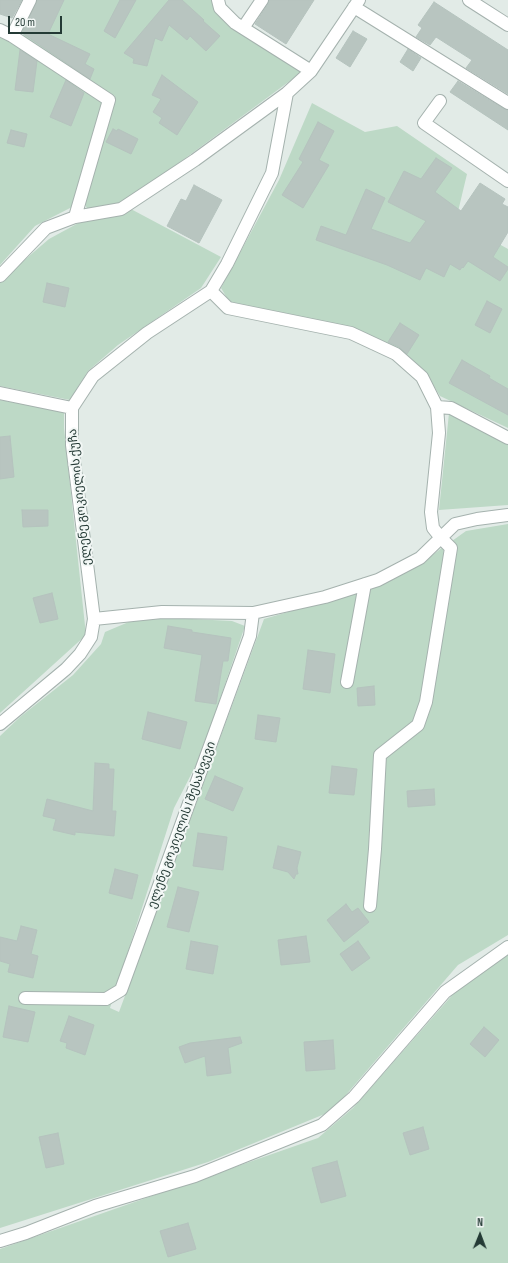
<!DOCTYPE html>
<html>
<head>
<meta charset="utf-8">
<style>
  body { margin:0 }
  #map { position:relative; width:508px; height:1263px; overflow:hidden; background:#e2ebe7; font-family:"Sofia Sans Condensed",sans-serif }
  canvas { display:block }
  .north { position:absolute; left:460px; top:1215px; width:40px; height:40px; -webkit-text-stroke:3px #f2f7f5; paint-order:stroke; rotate:1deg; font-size:11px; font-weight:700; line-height:16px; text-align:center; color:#243a35 }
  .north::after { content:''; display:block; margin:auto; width:14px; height:18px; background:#243a35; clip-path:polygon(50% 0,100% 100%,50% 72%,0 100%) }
  .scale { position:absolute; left:8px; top:16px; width:54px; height:18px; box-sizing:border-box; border:2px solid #243a35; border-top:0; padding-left:5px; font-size:12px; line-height:14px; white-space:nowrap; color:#243a35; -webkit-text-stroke:3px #f2f7f5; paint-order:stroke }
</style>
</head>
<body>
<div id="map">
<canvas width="508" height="1263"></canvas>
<div class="north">N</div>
<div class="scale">20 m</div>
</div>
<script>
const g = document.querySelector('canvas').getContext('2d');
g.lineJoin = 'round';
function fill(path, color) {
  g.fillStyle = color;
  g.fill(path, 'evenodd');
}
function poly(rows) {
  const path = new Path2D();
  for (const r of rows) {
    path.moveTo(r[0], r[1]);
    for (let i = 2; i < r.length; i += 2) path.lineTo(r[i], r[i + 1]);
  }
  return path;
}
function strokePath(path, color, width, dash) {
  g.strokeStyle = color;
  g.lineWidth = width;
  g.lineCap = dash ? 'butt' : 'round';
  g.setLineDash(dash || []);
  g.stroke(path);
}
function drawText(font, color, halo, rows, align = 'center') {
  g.font = font + ' "Sofia Sans Condensed","Noto Sans Georgian",sans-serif';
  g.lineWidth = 4;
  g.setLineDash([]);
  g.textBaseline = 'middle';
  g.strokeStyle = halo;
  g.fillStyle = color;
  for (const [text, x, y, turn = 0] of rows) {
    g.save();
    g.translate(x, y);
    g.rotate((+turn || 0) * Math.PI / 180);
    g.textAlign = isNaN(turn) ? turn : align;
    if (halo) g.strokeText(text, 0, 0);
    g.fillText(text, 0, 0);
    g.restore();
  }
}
fill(poly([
  [36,0,213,0,302,72,126,202,89,211,83,202,115,96,25,42,21,25],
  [0,36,19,46,104,102,72,207,35,226,0,265],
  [312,103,365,132,397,126,467,174,456,220,508,249,508,428,440,396,427,375,395,349,230,303,221,288,279,180],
  [129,208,221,257,201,288,118,345,88,371,70,400,0,386,0,281,49,239,84,220],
  [0,400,64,411,64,428,86,635,0,713],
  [449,413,508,443,508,505,439,510],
  [508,524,508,935,458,965,332,1111,208,1162,0,1228,0,736,20,717,73,675,101,644,105,632,131,621,173,618,232,621,245,626,200,757,174,808,110,1008,119,1012,264,619,384,584,426,560,443,547,445,560,455,557,452,541,466,531],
  [508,953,508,1263,0,1263,0,1249,318,1138,353,1108,455,992]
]), '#bdd9c6');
const building = poly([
  [0,0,22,0,12,18,0,14,0,0],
  [37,0,64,0,48,34,90,54,85,64,94,69,90,79,22,33,37,0],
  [120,0,136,0,115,38,104,31,120,0],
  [169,0,182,0,204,20,203,21,220,36,206,51,190,36,187,40,169,25,162,41,155,38,147,66,133,63,134,59,124,53,169,0],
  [269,0,314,0,286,44,255,24,268,4,269,0],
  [434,2,508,50,508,94,466,68,472,60,436,37,430,45,416,37,422,28,418,25,434,2],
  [353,31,367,39,350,67,336,58,353,31],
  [408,49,421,58,413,71,400,62,408,49],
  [20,50,37,61,33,92,15,90,20,50],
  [162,75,198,102,177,135,159,123,162,118,153,112,161,99,152,95,162,75],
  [66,80,84,93,71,126,50,117,66,80],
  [458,81,504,109,508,110,508,130,450,92,458,81],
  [318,122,334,131,319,160,329,165,303,208,282,195,303,162,299,159,318,122],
  [113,129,117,131,118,129,138,139,131,154,106,142,113,129],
  [11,130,27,134,24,147,7,143,11,130],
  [436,158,452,168,435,192,461,211,480,183,505,199,502,204,508,207,508,232,493,257,508,267,508,269,500,281,468,261,463,268,462,267,460,270,450,264,444,277,426,268,420,280,387,265,316,240,321,226,346,235,366,189,385,198,371,229,410,243,426,221,388,202,404,171,421,179,436,158],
  [194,185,222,200,199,243,167,226,181,199,186,201,194,185],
  [47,283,69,288,65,307,43,302,47,283],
  [487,301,502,309,490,333,475,325,487,301],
  [400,323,419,335,407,354,399,347,388,342,400,323],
  [462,360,490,376,489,378,508,389,508,415,449,383,462,360],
  [10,436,14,477,0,479,0,437,10,436],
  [22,510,48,510,48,526,23,527,22,510],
  [52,593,58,619,40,623,33,598,52,593],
  [168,626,192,630,192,632,231,638,228,661,223,661,216,704,195,701,202,655,164,648,168,626],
  [308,650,335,654,330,693,303,689,308,650],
  [374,686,375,705,358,706,357,688,374,686],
  [148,712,187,722,180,749,142,739,148,712],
  [258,715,280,718,276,742,255,739,258,715],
  [95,763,109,764,109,769,114,769,112,811,116,811,114,836,75,832,75,835,53,830,56,819,43,816,47,799,93,811,95,763],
  [332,766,357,769,354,795,329,793,332,766],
  [215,776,243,788,233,811,205,799,215,776],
  [434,789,435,805,408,807,407,791,434,789],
  [198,833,227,837,223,870,193,866,198,833],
  [278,846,301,852,297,868,298,874,296,874,294,879,288,872,273,868,278,846],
  [115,869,138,875,132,899,109,893,115,869],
  [178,887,199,892,189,932,167,927,178,887],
  [346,904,352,912,358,908,369,922,344,942,327,920,346,904],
  [21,926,37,930,31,954,38,956,33,978,8,972,10,964,0,961,0,937,17,941,21,926],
  [306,936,310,962,281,965,278,940,306,936],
  [191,941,218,946,213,974,186,969,191,941],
  [358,941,370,958,352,971,340,954,358,941],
  [9,1006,35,1012,28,1042,3,1037,9,1006],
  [69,1016,94,1025,85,1055,66,1048,67,1043,60,1041,69,1016],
  [484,1027,499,1040,485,1057,470,1044,484,1027],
  [240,1037,242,1043,228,1048,231,1073,207,1076,205,1056,185,1063,179,1047,190,1043,240,1037],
  [333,1040,335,1069,306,1071,304,1042,333,1040],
  [423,1127,429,1149,410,1155,403,1133,423,1127],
  [58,1133,64,1164,46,1168,39,1137,58,1133],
  [337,1161,346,1196,321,1203,312,1168,337,1161],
  [188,1223,196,1249,168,1257,160,1231,188,1223]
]);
fill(building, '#b8c5c0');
strokePath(building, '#b5c3be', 1);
const minor = poly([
  [218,0,220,8,235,23,311,71],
  [469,0,508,25],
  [354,7,508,103],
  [243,28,262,0],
  [0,30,12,36,109,100,75,217],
  [12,36,30,0],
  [440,101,424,123,508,181],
  [0,276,46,228,75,217,121,209,195,160,287,93,311,71,359,0],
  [211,291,228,308,351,333,396,354,422,377,437,407,439,433,431,512,433,528,441,538,451,548,426,702,418,725,380,755,375,849,370,906],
  [0,393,72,408],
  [437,407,451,408,508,438],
  [94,619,162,612,253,613,325,597,378,580,420,558,455,524,477,519,508,515],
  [347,682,365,584],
  [0,724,66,669,80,654,91,637,94,619,72,445,72,408,93,376,147,333,211,291,227,264,272,173,287,93],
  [25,998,106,999,121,990,250,636,253,613],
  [0,1241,26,1233,95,1206,195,1176,322,1125,354,1097,445,992,508,947]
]);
strokePath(minor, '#a5b2ae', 14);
strokePath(minor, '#fff', 12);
drawText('12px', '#243a35', '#f2f7f5', [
  ["ელენე გოკიელის ქუჩა",80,497,-96],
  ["ელენე გოკიელის I შესახვევი",182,825,-70]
]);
</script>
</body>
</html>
